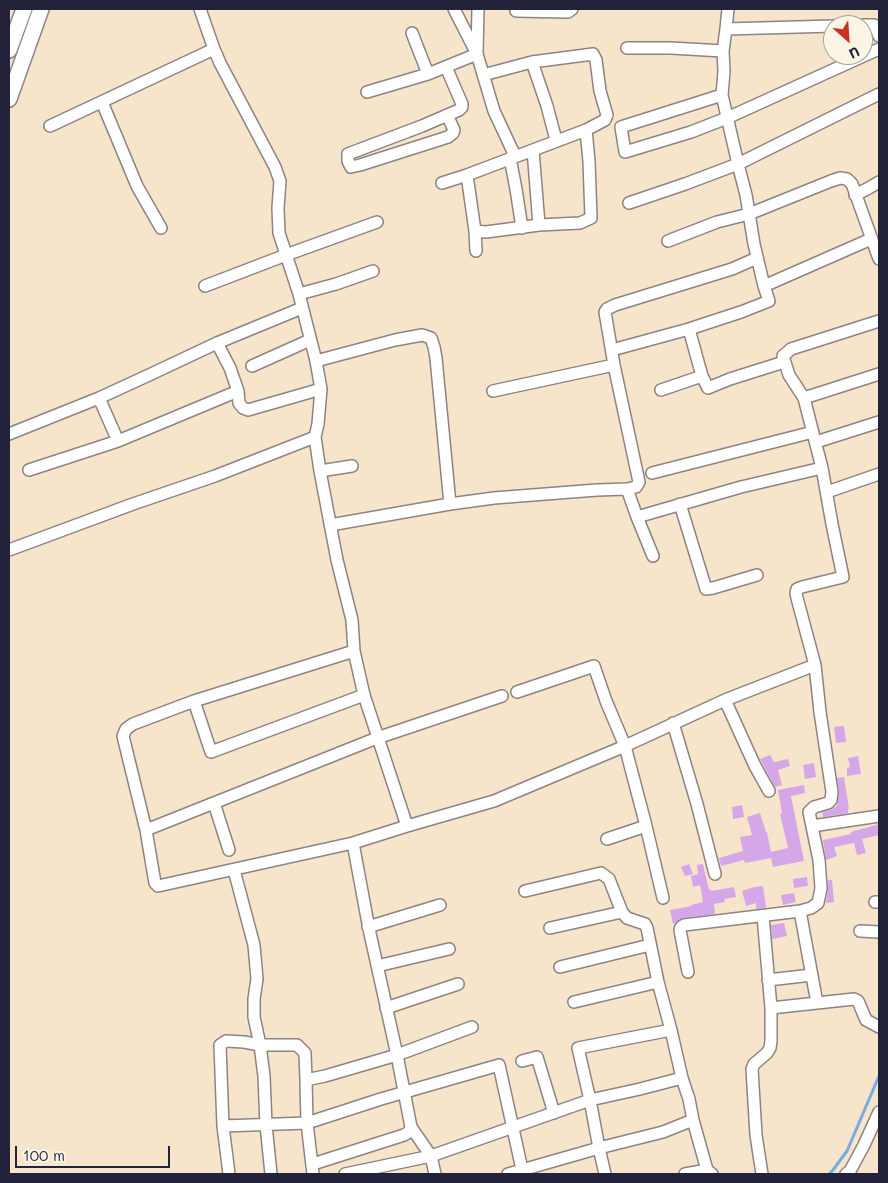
<!DOCTYPE html>
<html>
<head>
<meta charset="utf-8">
<style>
  body { margin:0 }
  #map { position:relative; width:888px; height:1183px; overflow:hidden; background:#f7e5cb; font-family:Mali,sans-serif }
  canvas { display:block }
  .frame { position:absolute; inset:0; border:10px solid #22223b; pointer-events:none }
  .north { position:absolute; left:823px; top:15px; width:50px; height:50px; box-sizing:border-box; background:#fcf5e5; border:1px solid #a5a1a1; border-radius:50%; rotate:154deg; font-size:14px; font-weight:700; line-height:20px; text-align:center; color:#22223b }
  .north::after { content:''; display:block; margin:auto; width:18px; height:22px; background:#c8321e; clip-path:polygon(50% 0,100% 100%,50% 72%,0 100%) }
  .scale { position:absolute; left:15px; top:1146px; width:155px; height:22px; box-sizing:border-box; border:2px solid #22223b; border-top:0; padding-left:6px; font-size:15px; line-height:18px; white-space:nowrap; color:#22223b; -webkit-text-stroke:4px #fcf5e5; paint-order:stroke }
</style>
</head>
<body>
<div id="map">
<canvas width="888" height="1183"></canvas>
<div class="frame"></div>
<div class="north">U</div>
<div class="scale">100 m</div>
</div>
<script>
const g = document.querySelector('canvas').getContext('2d');
g.lineJoin = 'round';
function poly(rows) {
  const path = new Path2D();
  for (const r of rows) {
    path.moveTo(r[0], r[1]);
    for (let i = 2; i < r.length; i += 2) path.lineTo(r[i], r[i + 1]);
  }
  return path;
}
function strokePath(path, color, width, dash) {
  g.strokeStyle = color;
  g.lineWidth = width;
  g.lineCap = dash ? 'butt' : 'round';
  g.setLineDash(dash || []);
  g.stroke(path);
}
function fill(path, color) {
  g.fillStyle = color;
  g.fill(path, 'evenodd');
}
strokePath(poly([
  [829,1174,833,1170,847,1151,879,1076]
]), '#76abe3', 3);
fill(poly([
  [844,726,846,742,836,743,834,727],
  [770,755,774,762,788,759,790,766,778,770,782,785,775,787,760,759],
  [858,756,861,774,847,776,847,768,850,767,848,758],
  [814,763,816,777,805,779,803,765],
  [844,777,849,809,848,809,848,813,823,817,822,812,830,810,837,806,839,793,837,778],
  [804,785,805,793,791,796,804,861,773,867,771,858,745,863,744,860,721,866,719,858,743,851,740,837,752,835,747,817,760,813,766,832,767,832,771,852,788,848,780,814,782,813,778,790],
  [742,805,744,817,733,819,732,807],
  [879,824,879,835,862,839,866,853,857,855,854,843,834,847,837,856,826,860,823,840,851,834,851,832],
  [689,864,693,874,685,876,681,867],
  [703,864,709,890,711,889,711,891,734,887,736,897,724,899,725,902,714,904,715,914,683,918,673,924,670,910,692,906,691,905,703,902,700,885,693,887,691,876,698,874,697,865],
  [807,877,808,886,794,888,793,879],
  [828,880,832,880,834,902,826,903,828,889],
  [763,886,766,908,756,909,756,903,746,906,742,891,754,887],
  [794,893,796,902,783,905,781,895],
  [784,923,787,936,772,939,771,925]
]), '#d6a7e8');
const minor = poly([
  [454,9,477,54,494,111,515,156],
  [516,11,568,12,572,9],
  [863,25,874,25,879,36],
  [726,29,833,26],
  [412,33,428,74],
  [627,48,671,48,723,51],
  [532,62,547,106,556,140],
  [446,67,462,104,462,107,459,110,422,126,348,154,348,161,351,167,360,165,448,137,453,133,454,130,447,115],
  [367,92,428,74,477,54,478,9],
  [722,95,621,127,625,152,691,132,727,118,879,49],
  [102,102,137,186,161,228],
  [50,126,214,49],
  [533,150,539,225],
  [510,158,516,189,522,228],
  [467,175,475,231,476,251],
  [442,183,467,175,586,130,605,120,607,115,600,91,596,60,593,54,532,62,483,75],
  [855,195,867,189,879,182],
  [629,203,685,184,738,164,879,94],
  [475,231,486,232,539,225,580,223,591,218,589,161,586,130],
  [668,241,717,222,749,214,831,181,840,178,847,179,852,184,879,259],
  [205,286,286,255,377,222],
  [764,286,871,239],
  [299,294,336,284,373,271],
  [689,329,702,376,708,388,730,379,784,362],
  [217,343,230,368,238,391],
  [612,350,689,329,741,312,769,301,764,286,754,244,746,195,738,164,722,95,724,71,723,51,726,29,728,9],
  [316,361,395,340,422,335,431,338,434,347,436,358,450,504,330,525],
  [252,366,310,340],
  [661,390,702,376],
  [493,391,614,365],
  [99,398,118,441],
  [804,398,879,374],
  [9,434,99,398,149,375,217,343,302,308],
  [315,437,320,471,337,560,352,620,354,651,364,695,407,826],
  [816,442,879,422],
  [29,470,118,441,238,391,239,403,243,408,248,410,321,389],
  [320,471,352,466],
  [652,473,813,432],
  [627,489,637,517,741,487,822,468],
  [827,492,879,474],
  [450,504,494,498,597,490,627,489,636,487,639,482,614,365,605,312,607,309,615,305,732,269,757,258],
  [680,504,706,589,713,588,757,575],
  [637,517,653,556],
  [9,550,133,504,215,476,315,437,318,424,321,389,316,361,299,294,279,233,278,208,280,181,275,167,220,63,214,49,200,9],
  [354,651,194,701,133,724,126,729,123,736,146,830,155,883,158,886,353,843,407,826,494,801,625,746,725,700,815,665],
  [517,692,594,666,606,701,625,746,646,826,607,839],
  [725,700,755,766,769,791],
  [194,701,211,752,364,695],
  [673,723,697,804,715,874],
  [214,803,229,850],
  [646,826,663,898],
  [812,826,879,816],
  [146,830,377,738,502,696],
  [234,870,254,945,257,979,254,999,254,1017,260,1045,264,1076,266,1125,271,1174],
  [525,891,601,873,609,879,622,912,627,918,645,924,647,928,658,982,671,1030,682,1078,689,1099,693,1120,707,1170,712,1174],
  [875,902,879,902],
  [800,911,817,1003],
  [368,927,440,905],
  [550,928,622,912],
  [860,931,879,932],
  [377,966,449,949],
  [560,967,650,945],
  [688,972,680,930,681,927,684,925,800,911,811,908,818,903,821,888,819,860,809,812,814,807,828,803,831,800,832,792,820,712,815,665,797,598,796,593,797,589,802,587,843,577,832,524,822,468,804,398,789,375,783,356,791,349,879,321],
  [768,980,812,975],
  [574,1002,658,982],
  [386,1008,458,984],
  [771,1008,854,999,858,1001,866,1020,879,1027],
  [522,1061,537,1057,554,1113],
  [306,1080,305,1053,297,1045,260,1045,244,1042,226,1041,220,1045,223,1126,307,1123,381,1099,499,1065,523,1174],
  [223,1126,229,1174],
  [411,1127,431,1156,435,1174],
  [313,1164,404,1135,409,1132,411,1127,397,1055,369,929,353,843],
  [313,1174,307,1123,306,1080,325,1076,397,1055,472,1027],
  [345,1174,431,1156,590,1100,640,1089,682,1078],
  [508,1174,599,1148,663,1132,693,1120],
  [605,1174,599,1148,590,1100,578,1048,671,1030],
  [685,1174,707,1170],
  [762,1174,756,1135,752,1069,754,1064,767,1053,770,1048,771,1041,771,1008,763,916],
  [846,1174,850,1171,864,1145,879,1112]
]);
const major = poly([
  [9,50,24,9],
  [9,99,41,9]
]);
strokePath(minor, '#8c8483', 14);
strokePath(major, '#8c8483', 18);
strokePath(minor, '#fff', 11);
strokePath(major, '#fff', 15);
</script>
</body>
</html>
